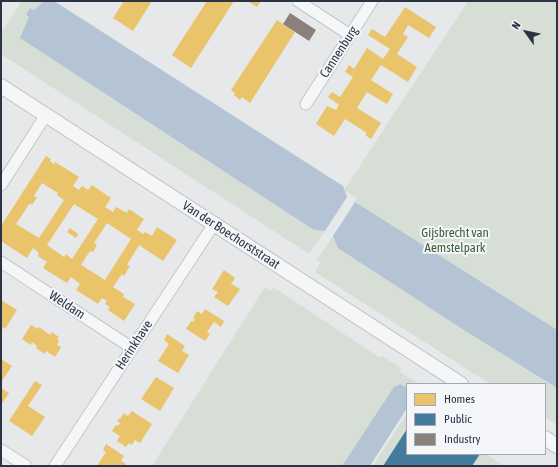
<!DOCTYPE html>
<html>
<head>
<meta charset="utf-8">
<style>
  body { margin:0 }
  #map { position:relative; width:558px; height:467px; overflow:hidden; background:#e6e8ea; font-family:"Asap Condensed",sans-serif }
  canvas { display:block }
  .frame { position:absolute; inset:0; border:2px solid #2b3445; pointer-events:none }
  .legend { position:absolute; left:406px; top:383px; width:140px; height:72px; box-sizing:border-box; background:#f4f6f9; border:1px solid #a4a8b1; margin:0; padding:5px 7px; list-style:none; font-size:12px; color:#2b3445 }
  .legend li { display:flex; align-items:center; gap:8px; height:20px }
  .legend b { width:20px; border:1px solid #a4a8b1 }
  .north { position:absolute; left:506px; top:12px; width:40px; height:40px; -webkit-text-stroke:3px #f4f6f9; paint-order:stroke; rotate:303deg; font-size:11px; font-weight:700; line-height:16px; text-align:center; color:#2b3445 }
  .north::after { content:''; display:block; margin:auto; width:14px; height:18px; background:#2b3445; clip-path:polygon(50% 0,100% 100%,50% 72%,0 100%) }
</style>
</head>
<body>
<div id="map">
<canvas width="558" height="467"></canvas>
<div class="frame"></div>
<ul class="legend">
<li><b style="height:11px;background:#e9c46a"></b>Homes</li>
<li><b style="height:11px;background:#457b9d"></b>Public</li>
<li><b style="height:11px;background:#8a817c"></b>Industry</li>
</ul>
<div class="north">N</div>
</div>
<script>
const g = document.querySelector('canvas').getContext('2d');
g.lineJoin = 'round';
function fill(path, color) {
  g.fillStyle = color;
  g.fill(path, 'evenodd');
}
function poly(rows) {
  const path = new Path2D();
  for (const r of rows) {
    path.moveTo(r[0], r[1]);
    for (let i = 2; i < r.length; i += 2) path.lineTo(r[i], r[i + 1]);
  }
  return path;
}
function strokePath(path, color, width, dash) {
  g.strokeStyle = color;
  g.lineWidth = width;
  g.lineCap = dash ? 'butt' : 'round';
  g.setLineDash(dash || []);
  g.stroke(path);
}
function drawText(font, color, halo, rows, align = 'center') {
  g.font = font + ' "Asap Condensed",sans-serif';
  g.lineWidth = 4;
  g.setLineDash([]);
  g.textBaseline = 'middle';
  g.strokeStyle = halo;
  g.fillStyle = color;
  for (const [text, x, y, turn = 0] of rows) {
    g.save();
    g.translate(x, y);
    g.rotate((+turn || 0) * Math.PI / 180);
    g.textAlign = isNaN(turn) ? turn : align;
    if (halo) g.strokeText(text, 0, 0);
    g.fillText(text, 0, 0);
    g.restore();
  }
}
fill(poly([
  [22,1,44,1,34,10,30,8,26,15,314,230,325,231,309,254,1,54,1,33],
  [468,1,557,1,557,425,545,417,545,384,490,384,315,272,321,262,317,260,333,236,335,241,359,204,355,202,357,198,344,190],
  [265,287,270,291,273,287,380,358,382,356,401,368,400,372,419,384,407,384,407,408,369,466,152,466],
  [407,413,407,454,486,454,504,466,373,466]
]), '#d6ded6');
fill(poly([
  [44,1,54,1,343,186,347,197,325,231,314,230,20,38,29,17,26,15,30,8,34,10],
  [355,202,557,330,557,388,464,330,338,248,333,236],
  [400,384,407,388,407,408,370,466,342,466,394,387]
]), '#b4c4d5');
fill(poly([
  [124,1,152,1,133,31,113,18],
  [207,1,234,1,191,68,172,55],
  [248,1,261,1,257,7],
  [405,7,436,27,429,38,408,25,403,34,408,37,397,54,417,67,408,82,381,65,371,80,393,94,387,104,367,92,357,108,381,123,371,139,365,135,367,133,345,119,334,136,316,124,327,106,336,110,339,105,328,97,332,92,340,97,353,77,345,72,349,65,354,69,367,48,383,59,390,49,368,35,372,29,385,37],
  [277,20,295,32,250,103,242,97,240,100,234,95,235,93,231,90],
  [46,156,51,159,50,161,54,164,55,162,79,177,73,186,79,190,82,186,88,190,92,185,111,198,105,207,113,212,116,207,127,213,129,209,144,219,137,230,143,234,145,232,152,236,157,227,177,240,163,261,139,245,127,265,130,266,124,276,122,274,113,287,124,294,123,297,135,304,124,321,108,310,110,307,105,304,107,301,102,298,98,304,76,290,80,284,71,277,67,283,43,268,47,262,38,256,39,253,33,248,27,258,1,241,1,226],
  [42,183,58,193,57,195,64,200,39,238,16,224,30,203,32,205,37,198,34,196],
  [74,204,98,219,72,259,66,254,64,257,47,245],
  [107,223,131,239,105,280,81,265,90,251,93,252,97,245,94,243],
  [70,228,78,234,76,238,67,232],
  [224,270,235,278,231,284,240,289,228,306,214,297,218,292,212,289],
  [1,300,17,310,5,329,1,326],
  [205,309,224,321,221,327,214,322,207,332,210,334,205,341,186,329,191,321,193,322,195,319,193,318,197,311,202,314],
  [31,325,38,329,39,327,50,335,52,332,59,337,57,339,59,341,57,345,61,347,55,357,46,351,45,354,36,348,37,346,32,342,31,345,22,339],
  [167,334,185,346,182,351,189,355,178,373,158,361,169,344,164,340],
  [1,359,12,366,1,382],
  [156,377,174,388,160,411,141,399],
  [35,381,42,385,28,406,45,417,32,436,9,421],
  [1,388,9,393,1,405],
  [132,411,152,424,140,443,135,440,132,445,129,443,126,447,117,441,120,436,112,431,116,425,118,426,120,423,117,421,119,418,120,419,124,413,128,416],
  [106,444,124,456,121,461,126,464,125,466,97,466,106,452,103,450]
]), '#e9c46a');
fill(poly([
  [407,429,407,454,480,454,472,466,383,466]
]), '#457b9d');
fill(poly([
  [290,13,316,30,309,41,283,24]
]), '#8a817c');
const minor = poly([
  [298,1,350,35],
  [306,104,372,1],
  [1,185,46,115],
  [1,262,132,348],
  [1,450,26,466],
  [55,466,214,224]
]);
const tertiary = poly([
  [1,86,461,384],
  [545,438,557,446]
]);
strokePath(minor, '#c4c6c8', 13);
strokePath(tertiary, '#c4c6c8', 16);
strokePath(minor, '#f5f6f7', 11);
strokePath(tertiary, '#f5f6f7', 14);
drawText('13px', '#2b3445', '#f4f6f9', [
  ["Cannenburg",339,52,-57],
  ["Van der Boechorststraat",231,235,33],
  ["Weldam",67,305,33],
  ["Herinkhave",134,345,-57]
]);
drawText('13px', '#3f6138', '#f4f6f9', [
  ["Gijsbrecht van",455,233],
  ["Aemstelpark",455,248]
]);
</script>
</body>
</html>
